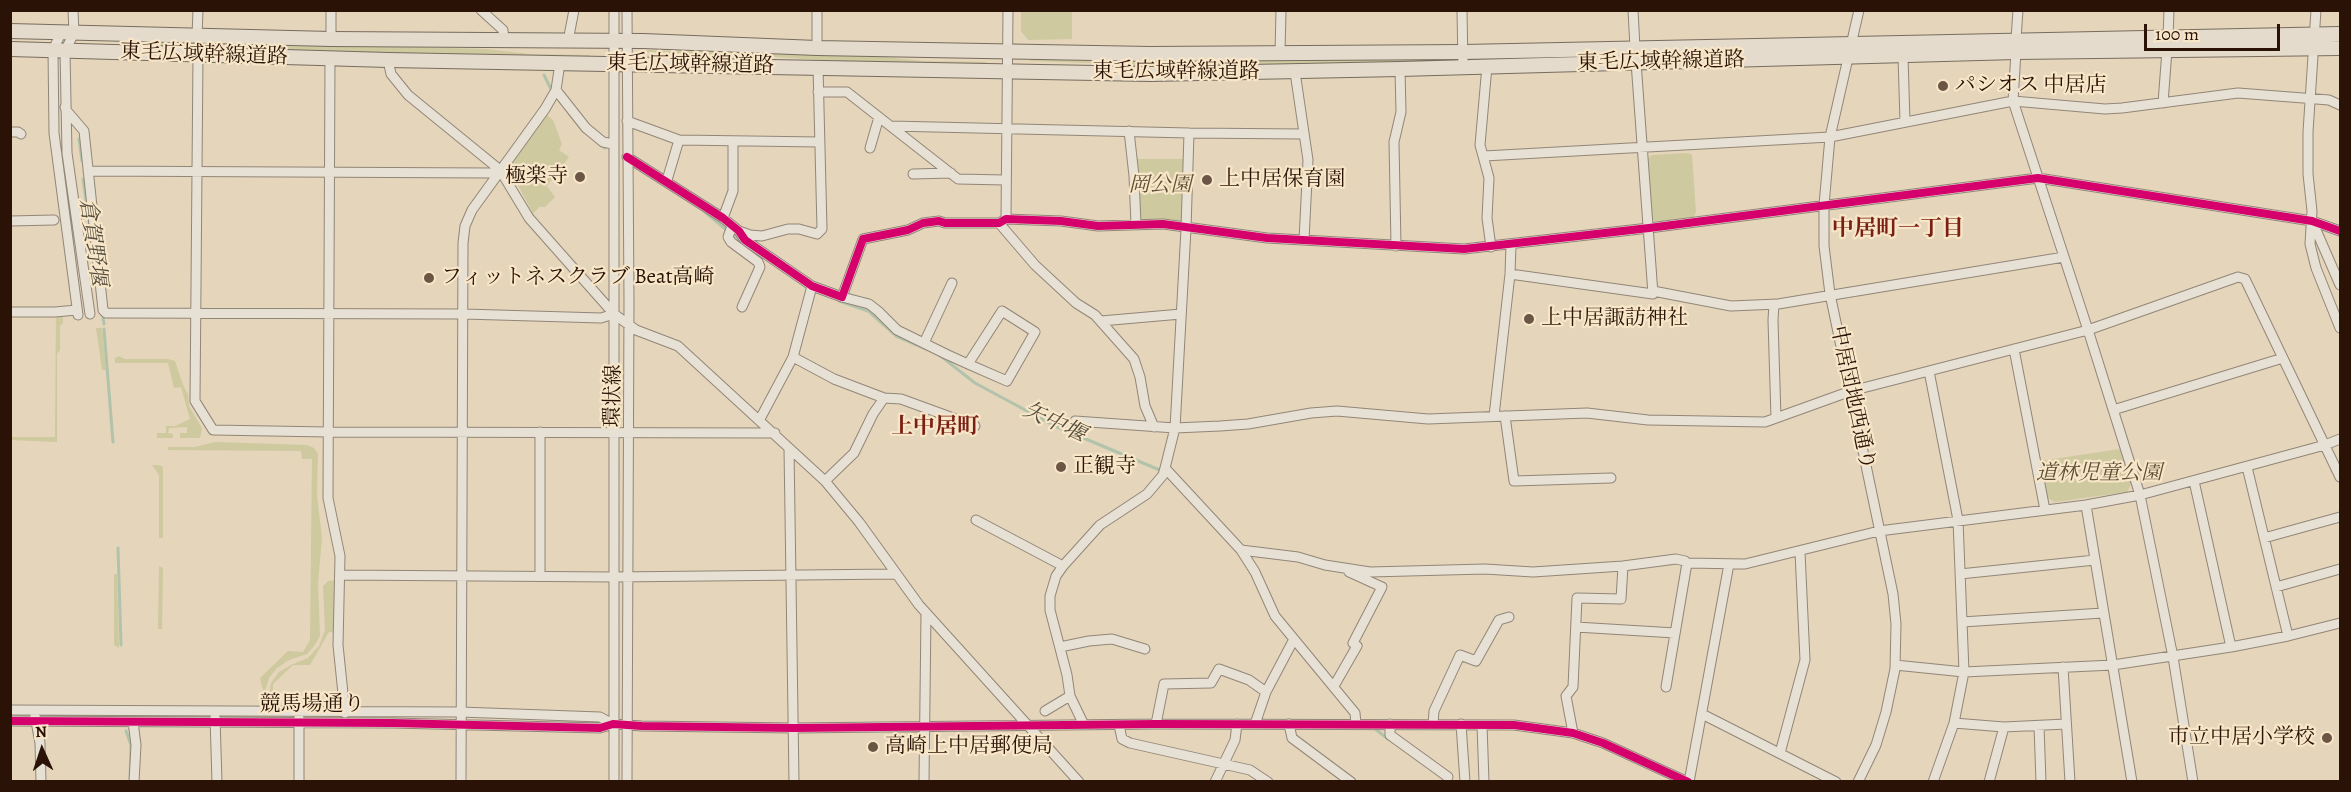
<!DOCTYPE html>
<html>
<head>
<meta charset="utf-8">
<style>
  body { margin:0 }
  #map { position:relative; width:2351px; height:792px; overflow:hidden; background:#e4d5bb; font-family:Alegreya,serif }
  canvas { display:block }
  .frame { position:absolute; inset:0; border:12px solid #2a1207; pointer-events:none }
  .north { position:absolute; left:12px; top:720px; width:60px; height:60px; -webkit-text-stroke:4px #f8e6c8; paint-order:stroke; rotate:357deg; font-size:16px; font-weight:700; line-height:24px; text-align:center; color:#2a1207 }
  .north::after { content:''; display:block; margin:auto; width:21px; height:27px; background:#2a1207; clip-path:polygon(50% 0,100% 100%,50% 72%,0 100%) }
  .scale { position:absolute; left:2144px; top:24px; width:136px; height:27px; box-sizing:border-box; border:3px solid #2a1207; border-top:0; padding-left:8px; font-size:18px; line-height:21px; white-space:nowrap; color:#2a1207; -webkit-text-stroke:4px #f8e6c8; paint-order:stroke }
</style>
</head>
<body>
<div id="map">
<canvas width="2351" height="792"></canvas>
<div class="frame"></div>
<div class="north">N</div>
<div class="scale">100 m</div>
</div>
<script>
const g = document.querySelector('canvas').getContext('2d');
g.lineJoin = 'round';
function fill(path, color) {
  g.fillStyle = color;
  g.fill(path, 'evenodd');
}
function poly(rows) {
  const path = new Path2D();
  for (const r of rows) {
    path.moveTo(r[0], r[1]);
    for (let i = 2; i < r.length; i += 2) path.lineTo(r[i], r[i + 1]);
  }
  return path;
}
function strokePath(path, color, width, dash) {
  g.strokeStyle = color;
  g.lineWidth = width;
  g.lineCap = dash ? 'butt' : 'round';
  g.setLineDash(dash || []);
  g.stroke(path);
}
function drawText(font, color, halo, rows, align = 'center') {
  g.font = font + ' Alegreya,"Noto Serif JP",serif';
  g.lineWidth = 4.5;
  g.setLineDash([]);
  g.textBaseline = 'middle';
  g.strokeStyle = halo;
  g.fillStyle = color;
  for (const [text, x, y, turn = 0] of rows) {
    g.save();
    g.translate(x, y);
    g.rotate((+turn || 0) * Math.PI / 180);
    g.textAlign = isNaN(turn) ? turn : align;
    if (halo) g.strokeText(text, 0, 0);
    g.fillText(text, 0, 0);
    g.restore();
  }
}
fill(poly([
  [1021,11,1072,11,1072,39,1028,40,1021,31],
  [98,39,487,49,529,54,590,55,590,58,180,48],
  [647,50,877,56,922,61,986,62,986,65,817,60,763,56,647,52],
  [1447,58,1447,63,1137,67,1090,63,1030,61,1030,59,1150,62],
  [547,115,553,120,562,144,559,150,569,157,547,186,555,197,545,207,539,207,533,214,509,168],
  [1688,153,1692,155,1696,212,1693,218,1655,222,1651,217,1646,160,1652,155],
  [1135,159,1184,159,1184,223,1141,220,1139,217],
  [56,315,63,315,63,323,60,326,60,350,57,354,57,442,11,440,10,437,55,437],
  [96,328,102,328,106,370,102,370],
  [119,356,125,359,168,359,175,361,183,385,188,394,189,406,202,428,200,438,180,438,180,433,187,433,187,427,169,428,168,433,173,434,173,438,157,438,157,433,166,433,166,426,175,426,190,419,181,387,174,388,168,363,115,363,115,358],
  [215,442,307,445,314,448,318,454,317,495,322,538,318,583,320,636,314,646,307,654,289,660,277,668,269,678,264,694,260,678,288,651,303,652,310,640,312,459,302,459,301,451,168,450,168,447,195,447],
  [2120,449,2131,484,2127,492,2055,502,2047,498,2040,461],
  [152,465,159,465,163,467,163,538,159,538,159,475],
  [159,566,163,568,162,629,158,629],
  [114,574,117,574,119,648,114,645],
  [338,580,337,633,329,632,310,665,293,665,273,684,273,697,269,697,271,683,279,672,291,665,308,658,319,646,325,630,323,586,328,581]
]), '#cec99f');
strokePath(poly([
  [544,75,551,89],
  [568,112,584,132],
  [79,139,82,161],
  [599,144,605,148],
  [83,179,91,234],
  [705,212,741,242],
  [839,301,868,311,896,336,926,349],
  [103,318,104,324],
  [104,329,113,442],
  [938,354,975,383,1055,426,1162,471],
  [118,548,121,645],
  [1374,728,1388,739],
  [126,731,131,745,130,779]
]), '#b2c3ab', 3);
const minor = poly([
  [73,10,74,33,65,51,67,153,90,314],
  [481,10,503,30,504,40],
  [627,10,629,302,627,782],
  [1462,10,1463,66],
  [1633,10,1635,48],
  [2316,10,2308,132,2308,174,2312,211,2310,244,2316,268,2340,328],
  [61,33,53,50,54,133,78,315],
  [197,36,198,10],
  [2168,38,2169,10],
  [331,39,331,10],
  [2016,39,2018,10],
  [568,41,574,10],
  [817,48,817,10],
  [2016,52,2013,101,2088,330,2140,495,2173,657,2193,782],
  [1280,53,1281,10],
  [198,55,195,401,213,430,328,432,775,433],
  [1903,56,1905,122],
  [330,58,328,498,340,556,338,645,345,713],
  [388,60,391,74,408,95,500,170,529,218,614,314,636,330,678,346,825,481,859,522,919,605,1079,782],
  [1487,66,1480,145,1489,178,1487,218,1491,247],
  [1295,72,1308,160,1304,240],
  [556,90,586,128,603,142,613,144],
  [818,92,847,92,958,179,1005,180],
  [2163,103,2167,50],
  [65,107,66,110,84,131,103,310,106,313,464,314,601,318,614,314],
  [627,121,679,140,820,142],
  [891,126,1189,133,1303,134],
  [1129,131,1134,176,1136,225],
  [10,132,18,132,21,134],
  [870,148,879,117],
  [1484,156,1830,137,2013,101,2105,109,2122,108,2238,93,2329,100,2340,105],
  [627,157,723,218,739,231,745,240,812,286,842,297,863,239,908,230,923,223,939,221,945,223,999,223,1006,219,1061,221,1098,226,1163,224,1267,238,1464,249,1649,228,2038,178,2312,221,2340,231],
  [88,171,491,173,500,170],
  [913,174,951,173],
  [667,180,679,140],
  [723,218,733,191,733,141],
  [1006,219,1008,10],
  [10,221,54,220],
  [999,223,1035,265,1076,303,1095,315,1134,359,1140,377,1145,406,1154,427],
  [2313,223,2340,285],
  [732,226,728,237,731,242,758,262,760,267,742,307],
  [739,231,750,235,762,236,788,229,799,229,817,234,822,229,818,67],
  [1396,246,1394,142,1401,112,1400,69],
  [1510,274,1653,294,1636,62],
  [1653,291,1731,306,1778,304,2064,257],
  [842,297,869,304,878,311,897,330,948,355,968,364,1007,381,1035,332,1002,311,968,364],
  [1774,304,1773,320,1776,418],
  [10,312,55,312,77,310],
  [1101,321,1181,314],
  [924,343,952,283],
  [2014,349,2045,510],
  [793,357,834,379,884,398],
  [1929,371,1958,520,1964,672,1954,723,1933,782],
  [2113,410,2283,358],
  [1494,416,1510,274,1511,245],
  [1505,416,1514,481,1611,478],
  [760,419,793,357,812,286],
  [1075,421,1175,428,1220,426,1248,424,1311,413,1337,411,1428,419,1587,413,1648,420,1765,422,1851,391,2088,330,2238,277,2245,279,2340,477],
  [540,432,540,576],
  [789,448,794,782],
  [2247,467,2288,636],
  [1165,468,1241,550,1255,572,1275,616,1355,713,1356,724],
  [825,481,854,453,873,414,884,398,901,399,975,426],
  [2194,481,2231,647],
  [2086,505,2132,782],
  [976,520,1063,566],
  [2264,538,2340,517],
  [1241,550,1298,557,1325,565,1370,572,1485,569,1533,572,1623,566,1676,559,1685,561,1687,563],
  [1960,574,2095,560],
  [340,575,614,577,896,574],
  [2276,587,2340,569],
  [1962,622,2103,613],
  [1576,627,1675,633],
  [1060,647,1089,641,1112,639,1145,649],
  [1895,665,1964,672,2113,665,2231,647,2288,636,2340,623],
  [2063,667,2070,782],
  [1334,686,1357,646,1353,643,1382,587,1349,572],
  [1666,687,1687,563,1745,564,1879,531,2086,505,2140,495,2325,445,2340,439],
  [10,710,460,712,600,717,613,724],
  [1045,711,1070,696],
  [1702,714,1836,782],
  [35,716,40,743,41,782],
  [215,717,217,782],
  [10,721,392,723,600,728,613,724,642,726,794,728,1156,724,1514,725,1573,733,1603,743,1688,782],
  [133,722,136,745,134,782],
  [1954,723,2004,727,2066,724],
  [1156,724,1164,684,1211,683,1219,669,1249,680,1266,692],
  [1255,724,1266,692,1294,639],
  [1289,724,1292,738,1351,782],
  [1390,724,1390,735,1448,777],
  [1433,724,1434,711,1460,655,1476,661,1499,620,1509,617],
  [1461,724,1465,782],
  [1084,725,1070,696,1067,675,1050,610,1050,596,1056,576,1063,566,1100,525,1147,494,1163,475,1165,468,1175,428,1186,229,1189,133],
  [1119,725,1122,739,1130,743,1250,770,1268,782],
  [1482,725,1484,782],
  [2039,726,2041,782],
  [1573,733,1566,696,1573,687,1577,598,1621,599,1623,566],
  [1780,753,1805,660,1800,552],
  [299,782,299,718],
  [461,782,463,243,465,226,472,210,545,109,556,90,560,63],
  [614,782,614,10],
  [924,782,926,613],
  [1215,782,1235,740,1237,724],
  [1689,782,1729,564],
  [1858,782,1876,745,1886,712,1895,669,1896,624,1893,594,1830,294,1824,246,1824,205,1830,137,1859,10],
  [1989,782,2004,727]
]);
const highway = poly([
  [10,31,331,39,643,41,817,48,1150,54,1463,52,2340,34],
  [10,49,388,60,1150,74,1400,69,2016,52,2340,48]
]);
strokePath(minor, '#928677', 11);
strokePath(highway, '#786c5e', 16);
strokePath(minor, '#e7e0d4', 9);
strokePath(highway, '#e4dbcc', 14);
strokePath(poly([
  [627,157,723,218,739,231,745,240,812,286,842,297,863,239,908,230,923,223,939,221,945,223,999,223,1006,219,1061,221,1098,226,1163,224,1267,238,1464,249,1649,228,2038,178,2312,221,2340,231],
  [10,721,392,723,600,728,613,724,642,726,794,728,1156,724,1514,725,1573,733,1603,743,1688,782]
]), '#d6006c', 8);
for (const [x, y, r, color] of [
  [1943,86,6,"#6b5646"],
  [580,177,6,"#6b5646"],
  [1207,180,6,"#6b5646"],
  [429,278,6,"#6b5646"],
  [1529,319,6,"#6b5646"],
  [1061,467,6,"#6b5646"],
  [2327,738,6,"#6b5646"],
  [873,747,6,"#6b5646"]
]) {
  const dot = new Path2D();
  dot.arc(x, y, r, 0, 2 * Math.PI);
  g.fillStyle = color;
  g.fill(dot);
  strokePath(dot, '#f8e6c8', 2);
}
drawText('21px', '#2a1207', '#f8e6c8', [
  ["東毛広域幹線道路",204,55,2],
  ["東毛広域幹線道路",1661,62,-1],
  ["東毛広域幹線道路",690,65,1],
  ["東毛広域幹線道路",1176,72],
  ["環状線",614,396,-89],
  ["中居団地西通り",1852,398,78],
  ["競馬場通り",312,705]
]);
drawText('21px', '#2a1207', '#f8e6c8', [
  ["パシオス 中居店",1955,86],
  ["極楽寺",568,177,"right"],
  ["上中居保育園",1219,180],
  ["フィットネスクラブ Beat高崎",441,278],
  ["上中居諏訪神社",1541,319],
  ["正観寺",1073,467],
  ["市立中居小学校",2315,738,"right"],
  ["高崎上中居郵便局",885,747]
], 'left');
drawText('italic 21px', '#5d4f34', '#f8e6c8', [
  ["岡公園",1160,186],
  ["道林児童公園",2099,474]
]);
drawText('bold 22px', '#7a1f14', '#f8e6c8', [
  ["中居町一丁目",1898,230],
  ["上中居町",935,428]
]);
drawText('italic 22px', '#524d3e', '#f8e6c8', [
  ["倉賀野堰",92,242,82],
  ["矢中堰",1054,423,25]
]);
</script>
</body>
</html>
